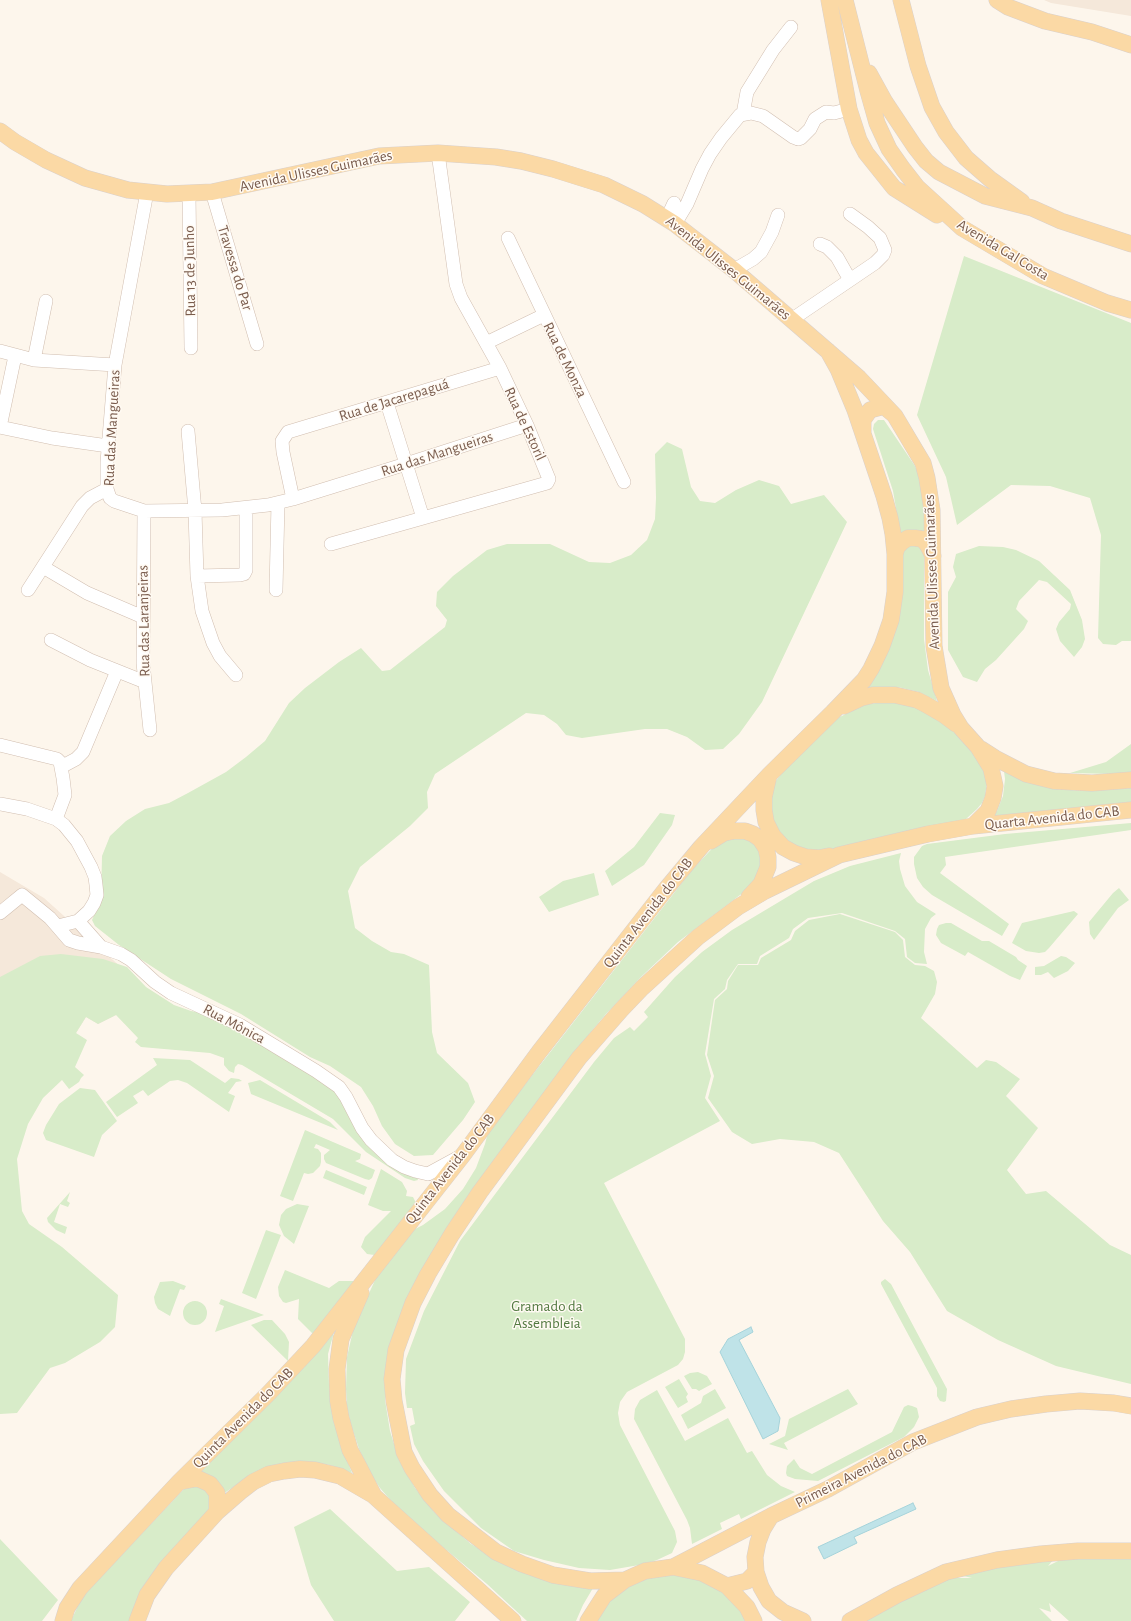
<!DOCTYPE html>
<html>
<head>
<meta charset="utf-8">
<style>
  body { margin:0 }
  canvas { display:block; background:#fdf6ec }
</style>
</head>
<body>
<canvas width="1131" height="1621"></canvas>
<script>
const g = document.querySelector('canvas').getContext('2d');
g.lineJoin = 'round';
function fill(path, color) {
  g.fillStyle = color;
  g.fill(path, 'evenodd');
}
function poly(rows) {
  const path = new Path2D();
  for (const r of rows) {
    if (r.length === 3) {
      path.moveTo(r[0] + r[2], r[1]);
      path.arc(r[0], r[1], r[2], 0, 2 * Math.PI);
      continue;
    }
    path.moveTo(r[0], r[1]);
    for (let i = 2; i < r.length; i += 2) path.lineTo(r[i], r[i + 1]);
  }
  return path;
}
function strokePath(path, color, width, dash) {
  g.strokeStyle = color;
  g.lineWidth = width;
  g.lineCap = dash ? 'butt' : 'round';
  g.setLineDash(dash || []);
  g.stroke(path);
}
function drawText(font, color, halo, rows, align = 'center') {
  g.font = font + ' "Alegreya Sans",sans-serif';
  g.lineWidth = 3;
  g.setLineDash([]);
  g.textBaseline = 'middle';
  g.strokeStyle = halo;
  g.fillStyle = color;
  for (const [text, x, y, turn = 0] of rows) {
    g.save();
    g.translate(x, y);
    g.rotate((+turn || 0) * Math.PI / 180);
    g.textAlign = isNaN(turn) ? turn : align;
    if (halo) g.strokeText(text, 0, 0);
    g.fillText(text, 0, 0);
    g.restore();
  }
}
fill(poly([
  [1044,0,1131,0,1131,16,1051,3],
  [0,872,44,898,172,1013,116,1015,98,1024,86,1017,76,1033,0,1058]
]), '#f5e8da');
fill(poly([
  [964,256,1131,323,1131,641,1122,641,1116,645,1103,644,1098,638,1101,535,1090,498,1050,486,1011,485,957,525,946,477,917,415],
  [878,420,884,420,915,466,922,483,927,534,901,537,893,491,873,429,874,424],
  [667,442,682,449,691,487,700,501,715,503,736,490,759,480,779,486,791,504,824,495,847,522,762,702,739,734,723,749,705,750,687,737,667,729,645,729,582,738,566,735,557,724,544,715,526,713,435,774,427,792,428,808,410,826,360,867,348,891,355,928,372,941,391,952,404,954,429,965,432,1032,437,1053,468,1083,475,1102,463,1120,433,1155,414,1156,395,1144,382,1126,373,1106,361,1087,330,1066,310,1057,241,1014,171,979,119,945,95,926,92,920,101,900,102,856,110,836,126,821,145,809,169,803,188,793,226,772,246,757,265,741,289,703,305,688,339,662,361,648,382,671,390,670,445,627,447,620,436,606,437,592,453,576,487,550,507,544,550,544,589,562,610,563,631,555,647,540,655,519,656,498,655,454],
  [916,544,924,550,924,639,928,670,937,701,919,692,898,687,888,687,859,694,866,686,902,555,906,546],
  [979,546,1003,547,1016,550,1039,561,1070,590,1082,620,1085,639,1082,647,1074,657,1060,641,1056,629,1059,622,1070,609,1071,604,1047,582,1039,580,1019,601,1016,609,1028,621,1024,629,996,660,985,669,977,682,963,677,948,650,948,592,956,577,953,567,956,554],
  [882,702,911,704,945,723,978,755,982,761,987,782,985,796,982,803,977,809,966,819,832,851,817,853,788,843,773,824,769,792,775,782,782,773,838,718,863,705],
  [1131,744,1131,773,1114,774,1070,773,1106,762],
  [1004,771,1058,789,1086,791,1131,788,1131,803,992,818,997,811,1003,796,1005,779],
  [660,813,675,815,672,825,644,865,612,886,605,871,634,847],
  [1131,823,1131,830,945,857,946,865,940,873,1009,924,1002,936,932,895,923,887,917,878,914,864,914,857,922,846,927,844,1005,834],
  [741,835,759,846,763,868,748,889,678,942,641,977,606,1014,590,1033,455,1218,385,1385,385,1400,390,1431,399,1460,415,1488,435,1513,471,1544,512,1568,542,1579,593,1588,583,1605,576,1621,527,1621,487,1584,399,1510,380,1488,372,1476,359,1449,350,1421,347,1406,346,1389,347,1357,354,1326,376,1278,411,1231,423,1225,445,1209,463,1189,476,1168,485,1144,488,1132,692,870,721,839],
  [901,853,899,861,900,869,905,886,917,902,936,914,931,918,925,929,924,952,927,964,915,963,907,957,905,939,895,931,842,913,808,918,793,929,789,938,760,956,757,964,738,964,727,980,725,989,714,999,705,1054,711,1076,705,1098,720,1121,604,1183,685,1339,685,1352,683,1359,678,1365,627,1392,620,1402,618,1413,620,1425,675,1531,677,1542,672,1553,657,1560,645,1564,610,1570,579,1568,544,1560,514,1551,481,1528,444,1491,423,1461,414,1444,410,1426,415,1424,412,1408,407,1408,405,1393,406,1359,424,1311,460,1241,594,1062,614,1038,630,1027,634,1031,648,1017,644,1012,675,977,702,952,732,930,814,881,850,866],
  [594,873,599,895,549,912,539,897,563,881],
  [1119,888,1129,900,1118,908,1094,940,1090,934,1089,922,1113,893],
  [1074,911,1078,914,1049,948,1045,952,1039,953,1026,951,1012,943,1022,923],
  [840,914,895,932,903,940,905,957,915,965,925,966,934,971,937,982,935,994,921,1018,977,1068,986,1060,996,1062,1020,1079,1006,1096,1038,1128,1007,1170,1026,1194,1046,1191,1110,1245,1131,1255,1131,1384,1056,1366,998,1340,947,1311,910,1252,883,1221,839,1153,814,1142,780,1139,752,1144,732,1132,708,1098,714,1076,707,1055,715,1000,727,989,728,981,738,965,758,965,761,958,791,940,795,931,809,920],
  [946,923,951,923,982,941,989,941,1016,957,1018,960,1027,966,1020,980,1010,976,968,952,965,956,941,943,936,935,937,929,939,925],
  [61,954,103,959,127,967,146,987,174,1005,191,1011,221,1016,329,1079,362,1128,415,1171,418,1180,414,1181,405,1178,366,1152,333,1119,242,1065,238,1064,235,1067,234,1073,229,1071,224,1065,224,1058,210,1053,141,1047,135,1042,138,1038,116,1015,98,1024,86,1017,76,1033,87,1040,75,1067,84,1075,81,1078,79,1082,69,1089,62,1080,43,1098,28,1124,17,1159,22,1211,29,1224,62,1247,118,1295,115,1327,100,1342,65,1363,50,1368,17,1413,0,1414,0,977,40,956],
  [1061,956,1066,957,1075,963,1068,971,1054,978,1048,972,1041,975,1035,975,1035,967,1044,966],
  [153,1058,190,1060,225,1083,231,1078,239,1079,242,1081,236,1082,228,1093,235,1096,229,1112,187,1083,178,1080,170,1081,148,1096,143,1090,133,1096,138,1103,117,1117,106,1102,157,1065],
  [260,1080,330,1122,338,1130,251,1094,248,1083],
  [80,1088,95,1090,117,1121,102,1135,94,1157,46,1140,43,1133,46,1125,59,1104],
  [305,1130,361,1154,360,1159,355,1161,375,1170,372,1178,369,1180,365,1179,326,1163,324,1159,324,1155,330,1150,316,1144,314,1148,318,1149,321,1153,321,1162,320,1166,313,1173,308,1174,304,1173,293,1201,280,1196],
  [381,1169,402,1182,407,1191,406,1196,413,1197,417,1205,382,1256,367,1254,361,1247,365,1237,391,1211,383,1211,368,1205],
  [326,1170,367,1187,364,1195,323,1178],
  [70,1192,67,1201,70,1203,68,1207,60,1204,54,1222,67,1227,65,1234,56,1230,48,1222,47,1218],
  [297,1204,309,1206,294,1244,284,1236,279,1225,281,1215,286,1209],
  [266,1230,281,1235,256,1299,242,1293],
  [285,1270,329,1288,339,1281,358,1281,318,1339,298,1319,299,1299,286,1303,283,1302,279,1296,278,1287],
  [885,1279,891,1284,947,1389,946,1401,944,1402,940,1401,937,1396,937,1388,881,1284,881,1282],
  [173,1281,186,1286,184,1290,180,1289,170,1316,158,1309,155,1303,154,1297,160,1282],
  [221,1299,237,1305,264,1315,215,1332,224,1306,219,1304],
  [195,1313,12],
  [264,1320,272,1320,285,1334,289,1342,288,1361,251,1325],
  [334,1332,328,1354,329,1385,332,1406,346,1458,352,1473,330,1465,318,1463,242,1481,223,1494,200,1473],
  [698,1372,707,1376,712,1384,699,1391,696,1389,692,1389,684,1376,690,1373],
  [679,1379,688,1394,686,1397,688,1402,678,1408,665,1387],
  [715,1389,726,1408,688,1429,681,1415,701,1403,703,1396],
  [848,1389,858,1404,784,1443,788,1450,769,1444,785,1436,789,1419],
  [657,1390,685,1441,728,1418,747,1453,752,1451,767,1475,781,1486,795,1492,741,1519,739,1514,720,1523,722,1529,692,1544,690,1528,687,1520,634,1419,635,1409,640,1400],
  [908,1405,912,1406,917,1408,919,1417,914,1427,904,1437,818,1481,795,1479,787,1476,786,1473,787,1466,794,1459,800,1468,812,1474,892,1432,904,1407],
  [196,1486,204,1489,209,1495,210,1510,130,1621,71,1621,82,1597,184,1489],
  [330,1509,397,1571,429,1567,470,1602,455,1621,334,1621,311,1585,294,1527],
  [0,1539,58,1600,42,1621,0,1621],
  [1078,1551,1131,1551,1131,1621,1069,1621,1049,1603,1051,1612,1039,1608,1052,1621,850,1621,944,1578,972,1578,946,1572,1059,1553,1048,1566],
  [672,1572,698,1577,721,1589,739,1607,745,1621,596,1621,604,1605,623,1587,646,1576]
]), '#d8ecc9');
const water = poly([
  [751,1327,753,1332,739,1340,780,1418,778,1431,763,1439,720,1352,728,1339,751,1327],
  [913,1503,916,1509,854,1537,857,1543,824,1559,818,1547,913,1503]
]);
fill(water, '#bfe3e8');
strokePath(water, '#a5d3da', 1);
const minor = poly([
  [743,114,747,92,773,50,791,27],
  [147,192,115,365,107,462,107,489,110,498,114,501,144,511,222,510,268,505,293,499,406,464,527,425],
  [212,192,257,344],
  [189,194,191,348],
  [667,218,674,203],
  [675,224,687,204,702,169,710,154,721,138,740,115,751,113,763,116,793,137,798,139,801,138,810,129,815,119,826,112,834,113,849,109],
  [508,238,624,482],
  [820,244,827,247,837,257,850,280],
  [734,270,753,259,761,252,772,232,778,215],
  [791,320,875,263,883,255,885,250,880,238,868,227,850,214],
  [486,343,544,315],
  [0,351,34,360,115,365],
  [34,360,46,301],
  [387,403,423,518],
  [0,427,52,438,108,446],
  [0,427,15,356],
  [188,431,195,511,197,576,202,611,213,643,220,656,236,675],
  [293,499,283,452,282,441,288,432,500,368],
  [144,511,143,663,150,730],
  [331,544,547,483,549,479,527,425,500,368,461,298,456,284,438,153],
  [43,567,87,593,143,617],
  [197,576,240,575,244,574,246,570,246,508],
  [28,590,82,506,90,498,107,489],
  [276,590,278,503],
  [51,640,90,660,145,682],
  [0,745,57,759,60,762,63,778,65,795,56,819],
  [61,767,76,759,83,752,117,671],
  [0,804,27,809,56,819,64,825,77,841,91,867,95,877,96,885,97,895,94,903,89,911,78,921,58,926],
  [0,913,22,895,50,918,69,940,78,943,101,947,121,954,131,960,155,982,171,993,240,1025,316,1071,339,1087,346,1097,362,1128,371,1140,392,1160,404,1167,415,1171,428,1174,461,1156],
  [78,921,101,947]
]);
const major = poly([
  [829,0,849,109,859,140,866,153,894,188,937,215],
  [845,0,868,91,877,123,889,149,903,169,917,187,962,228,1043,276,1107,303,1131,310],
  [901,0,918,66,932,107,946,132,966,158,990,179,1022,202],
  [997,0,1008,7,1045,21,1092,32,1131,45],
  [869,73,885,102,915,147,926,161,939,172,985,196,1032,208,1061,221,1131,244],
  [0,131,15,142,46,160,85,178,128,190,167,194,212,192,379,156,438,153,496,157,521,161,553,169,604,185,643,204,675,224,734,270,859,378,895,416,923,463,927,478,932,510,934,646,941,688,953,715,961,728,978,747,991,768,995,786,993,798,988,811,973,826],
  [863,432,863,420,870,410,881,407,886,408,892,413],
  [895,554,897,547,902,542,908,538,915,538,922,539,927,544,933,556],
  [844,706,861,698,873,695,895,695,917,700,925,704,944,715,956,724],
  [981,749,995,758,1026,774,1054,781,1092,783,1131,780],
  [769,775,764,797,764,810,766,822,773,836,783,847,794,853,806,857,819,858,829,856],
  [711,841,724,833,734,831,745,831,753,834,760,839,766,848,768,857,768,867,761,884,749,897],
  [361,1293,341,1339,337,1369,338,1401,341,1418,350,1450,357,1463,374,1496,513,1621],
  [179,1482,194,1479,199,1479,210,1484,217,1493,217,1512],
  [771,1516,763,1529,758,1542,755,1557,756,1572,761,1587,769,1601,783,1612,803,1621],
  [673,1567,771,1516,828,1489,913,1442,977,1417,1011,1409,1046,1404,1080,1401,1114,1403,1131,1406],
  [625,1580,590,1581,553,1575,522,1564,496,1552,448,1515,430,1495,412,1468,404,1452,394,1401,392,1379,396,1350,413,1303,428,1274,452,1234,480,1192,579,1058,621,1010,642,988,698,937,738,907,765,891,839,855,928,834,973,826,1131,810],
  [727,1586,747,1581,756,1572],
  [63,1621,67,1608,80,1588,179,1482,268,1394,313,1346,463,1155,539,1052,666,889,701,847,769,775,833,712,864,680,871,669,882,646,891,620,895,592,895,554,893,534,890,518,884,496,855,410,838,369,828,351],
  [137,1621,147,1595,166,1568,217,1512,240,1492,253,1482,269,1474,284,1471,300,1469,315,1470,340,1476,371,1494],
  [588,1621,604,1596,625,1580,645,1571,673,1567,702,1573,727,1586,747,1607,754,1621],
  [850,1621,897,1595,946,1572,997,1560,1041,1554,1078,1551,1131,1551]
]);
strokePath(minor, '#d1beb0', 14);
strokePath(major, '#dad1cd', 17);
strokePath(minor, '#fff', 13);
strokePath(major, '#fbd9a5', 16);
drawText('15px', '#7a5c4d', '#fffaf3', [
  ["Avenida Ulisses Guimarães",316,171,-12],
  ["Avenida Gal Costa",1003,250,31],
  ["Travessa do Par",235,268,73],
  ["Avenida Ulisses Guimarães",728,268,39],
  ["Rua 13 de Junho",190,271,-91],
  ["Rua de Monza",565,360,64],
  ["Rua de Jacarepaguá",394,400,-17],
  ["Rua de Estoril",525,424,65],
  ["Rua das Mangueiras",112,428,-87],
  ["Rua das Mangueiras",437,454,-18],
  ["Avenida Ulisses Guimarães",932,572,-92],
  ["Rua das Laranjeiras",144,621,-91],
  ["Quarta Avenida do CAB",1052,818,-6],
  ["Quinta Avenida do CAB",648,913,-52],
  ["Rua Mônica",234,1024,28],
  ["Quinta Avenida do CAB",450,1169,-52],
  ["Quinta Avenida do CAB",243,1418,-45],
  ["Primeira Avenida do CAB",861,1471,-27]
]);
drawText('15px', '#537a41', '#fffaf3', [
  ["Gramado da",547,1306],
  ["Assembleia",547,1323]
]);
</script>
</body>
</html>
